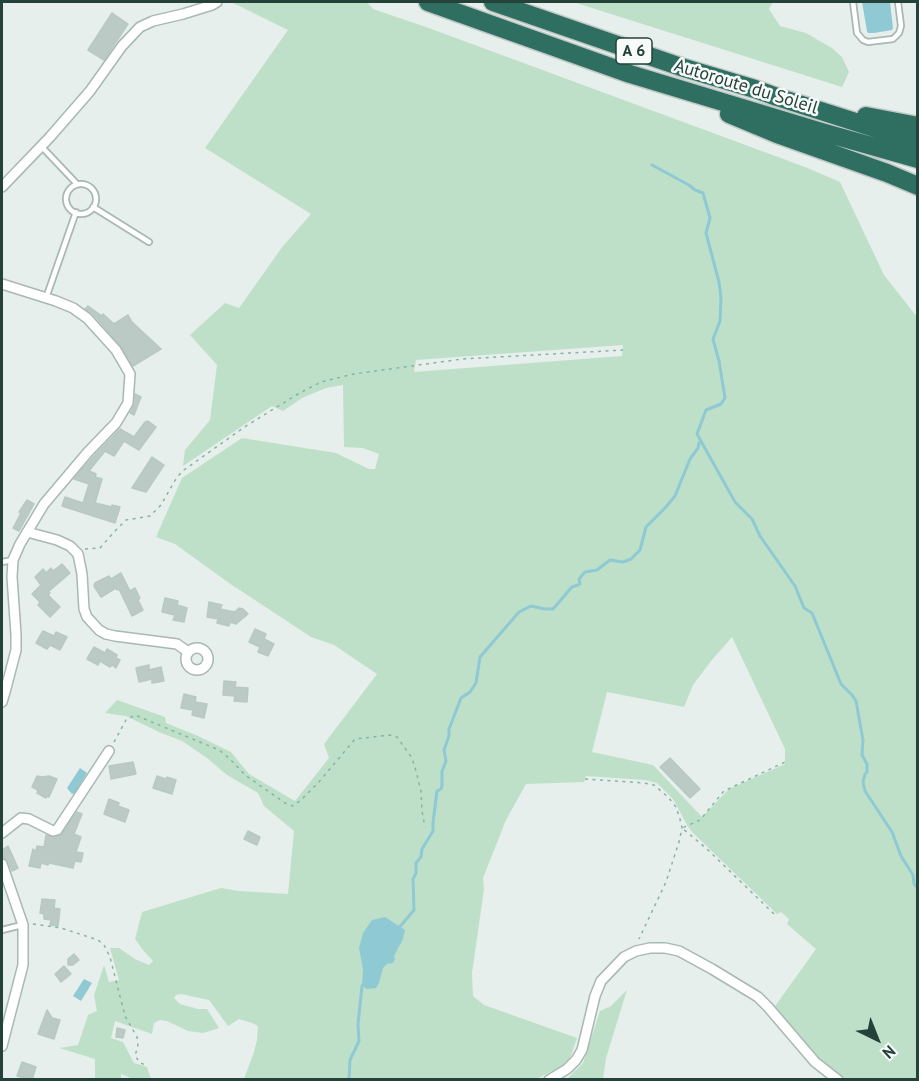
<!DOCTYPE html>
<html>
<head>
<meta charset="utf-8">
<style>
  body { margin:0 }
  #map { position:relative; width:919px; height:1081px; overflow:hidden; background:#e6efeb; font-family:"PT Sans",sans-serif }
  canvas { display:block }
  .frame { position:absolute; inset:0; border:3px solid #24423a; pointer-events:none }
  .north { position:absolute; left:847px; top:1009px; width:60px; height:60px; -webkit-text-stroke:4px #f7fbf9; paint-order:stroke; rotate:137deg; font-size:16px; font-weight:700; line-height:24px; text-align:center; color:#24423a }
  .north::after { content:''; display:block; margin:auto; width:21px; height:27px; background:#24423a; clip-path:polygon(50% 0,100% 100%,50% 72%,0 100%) }
</style>
</head>
<body>
<div id="map">
<canvas width="919" height="1081"></canvas>
<div class="frame"></div>
<div class="north">N</div>
</div>
<script>
const g = document.querySelector('canvas').getContext('2d');
g.lineJoin = 'round';
function fill(path, color) {
  g.fillStyle = color;
  g.fill(path, 'evenodd');
}
function poly(rows) {
  const path = new Path2D();
  for (const r of rows) {
    if (r.length === 3) {
      path.moveTo(r[0] + r[2], r[1]);
      path.arc(r[0], r[1], r[2], 0, 2 * Math.PI);
      continue;
    }
    path.moveTo(r[0], r[1]);
    for (let i = 2; i < r.length; i += 2) path.lineTo(r[i], r[i + 1]);
  }
  return path;
}
function strokePath(path, color, width, dash) {
  g.strokeStyle = color;
  g.lineWidth = width;
  g.lineCap = dash ? 'butt' : 'round';
  g.setLineDash(dash || []);
  g.stroke(path);
}
function drawText(font, color, halo, rows, align = 'center') {
  g.font = font + ' "PT Sans",sans-serif';
  g.lineWidth = 5;
  g.setLineDash([]);
  g.textBaseline = 'middle';
  g.strokeStyle = halo;
  g.fillStyle = color;
  for (const [text, x, y, turn = 0] of rows) {
    g.save();
    g.translate(x, y);
    g.rotate((+turn || 0) * Math.PI / 180);
    g.textAlign = isNaN(turn) ? turn : align;
    if (halo) g.strokeText(text, 0, 0);
    g.fillText(text, 0, 0);
    g.restore();
  }
}
fill(poly([
  [231,2,367,2,373,9,426,27,805,167,840,182,884,275,917,317,917,1079,845,1079,830,1070,809,1050,773,1009,816,949,787,924,789,919,781,912,777,914,692,832,687,825,673,799,657,783,645,780,586,776,584,782,526,784,506,820,483,878,484,889,472,973,473,996,484,1005,577,1038,570,1058,559,1068,534,1080,244,1079,253,1055,257,1040,258,1026,252,1023,239,1019,228,1026,209,1000,181,994,176,995,174,998,180,1004,198,1009,207,1009,219,1028,203,1033,188,1031,167,1021,160,1020,154,1023,152,1034,115,1021,111,1038,123,1042,134,1063,147,1067,151,1079,133,1079,121,1074,121,1079,95,1079,95,1059,59,1048,78,1045,88,1015,97,1011,94,995,104,965,109,982,119,980,110,948,119,948,135,959,149,965,153,961,142,949,135,939,142,912,221,888,239,891,288,894,294,831,264,806,258,793,227,775,207,758,182,741,159,732,126,716,105,713,117,700,165,717,166,723,198,736,231,752,249,774,295,801,329,758,324,744,377,674,334,645,311,637,229,583,175,544,156,537,182,478,242,438,336,453,369,469,375,469,379,454,363,448,344,447,343,385,326,388,302,398,283,411,272,406,183,466,185,450,210,420,217,365,190,335,225,303,239,308,283,246,311,214,205,148,288,30],
  [623,345,622,356,414,372,416,360],
  [732,637,785,749,785,764,729,789,702,817,653,765,592,752,607,692,684,707,693,685,711,661],
  [573,2,773,2,769,9,780,26,806,33,832,48,842,57,849,72,842,87],
  [627,990,606,1058,603,1079,567,1079,583,1063,600,1011,611,1006]
]), '#bfe0c8');
fill(poly([
  [862,2,890,2,893,28,892,30,874,33,868,33,867,31],
  [80,768,87,773,75,793,72,794,67,788],
  [385,917,405,930,403,939,394,956,395,959,393,963,387,964,383,968,379,983,376,988,367,989,362,986,363,969,359,948,363,933,372,920],
  [84,979,92,983,81,1001,73,996]
]), '#8ec9d4');
strokePath(poly([
  [652,165,689,185,695,190,703,193,710,218,706,233,719,282,721,298,720,321,713,339,719,361,725,398,721,404,706,410,697,434,735,502,752,519,760,536,795,586,804,608,812,613,841,684,852,695,856,701,863,740,862,755,867,764,867,772,865,774,863,782,865,791,892,832,901,856,913,875,914,884,918,888],
  [398,929,414,910,413,879,416,873,416,863,421,857,422,849,433,831,433,823,437,791,441,789,442,786,442,771,446,761,444,750,449,736,449,729,461,698,470,692,476,683,480,657,519,612,531,606,545,609,553,609,572,587,578,585,580,584,579,579,585,572,597,570,610,560,623,562,631,559,640,550,646,527,665,508,675,496,690,459,698,448,699,443],
  [349,1080,350,1060,359,1041,358,1024,362,986,364,983]
]), '#8ec9d4', 3);
const building = poly([
  [112,13,128,24,104,60,88,50,112,13],
  [88,306,102,316,103,314,114,324,128,315,132,322,161,349,133,366,121,346,92,313,85,309,88,306],
  [135,394,141,397,134,415,130,413,135,404,135,394],
  [148,421,156,427,139,450,124,441,114,456,105,451,89,471,96,474,95,477,102,479,95,503,112,507,112,505,120,507,115,523,62,506,65,497,83,503,89,484,74,479,93,457,120,429,134,437,145,422,148,421],
  [152,457,164,465,146,492,132,488,152,457],
  [27,500,34,504,19,531,13,528,21,513,19,512,27,500],
  [62,564,70,573,48,592,50,593,48,595,60,607,50,617,38,605,40,602,32,594,41,585,35,577,43,569,46,573,51,568,53,571,62,564],
  [121,573,130,591,135,588,140,598,138,600,143,610,132,616,119,589,117,590,116,588,101,597,94,586,95,583,109,576,111,579,121,573],
  [165,598,178,601,177,605,187,608,184,622,173,620,175,615,162,612,165,598],
  [209,602,222,605,220,609,235,612,239,608,243,609,248,614,236,624,230,622,229,626,217,623,218,619,207,617,209,602],
  [255,629,266,634,264,639,274,644,268,656,258,652,260,647,249,642,255,629],
  [43,631,54,636,56,632,67,637,60,650,50,645,47,649,36,643,43,631],
  [94,647,105,653,107,649,117,655,116,658,120,660,116,668,112,665,110,667,100,661,98,665,87,659,94,647],
  [149,665,149,670,161,667,164,681,152,683,152,679,139,682,136,668,149,665],
  [224,681,236,682,235,687,248,688,247,702,234,701,235,696,223,695,224,681],
  [184,694,196,697,195,702,207,704,204,718,192,715,193,710,181,708,184,694],
  [670,758,700,789,690,798,660,767,670,758],
  [133,762,136,774,111,779,109,766,133,762],
  [37,776,42,777,49,776,57,779,49,797,47,796,46,798,37,793,38,790,32,787,37,776],
  [157,776,166,779,167,777,176,780,172,794,153,788,157,776],
  [109,799,119,803,118,806,129,810,125,822,104,814,109,799],
  [77,812,82,814,74,834,81,837,76,852,83,853,81,862,75,861,73,868,49,863,48,865,41,863,40,868,29,866,33,849,36,851,37,846,44,847,46,835,54,838,62,834,77,812],
  [248,831,260,837,257,845,244,839,248,831],
  [8,846,18,868,12,871,7,859,2,857,2,850,8,846],
  [42,899,55,900,54,908,60,909,58,926,50,925,51,920,44,919,44,914,40,913,42,899],
  [74,954,79,960,73,965,68,965,68,959,74,954],
  [64,966,71,974,61,982,55,974,64,966],
  [47,1010,52,1018,60,1020,54,1039,38,1034,47,1010],
  [117,1028,125,1030,123,1038,116,1037,117,1028],
  [22,1062,36,1067,32,1080,17,1076,22,1062]
]);
fill(building, '#bbcac4');
strokePath(building, '#b8c9c2', 1.5);
const service = poly([
  [853,2,857,33,863,40,868,42,893,39,899,33,901,26,898,2],
  [42,147,77,184],
  [81,199,15],
  [93,207,149,242],
  [46,298,76,212],
  [2,562,13,560],
  [2,930,22,925]
]);
const minor = poly([
  [2,187,50,137,90,91,122,46,140,27,153,21,183,14,212,5,217,2],
  [2,284,56,301,73,308,87,318,116,350,130,374,128,403,116,423,88,452,44,504,20,544,13,560,12,577,16,635,16,650,5,692,2,702],
  [27,532,57,540,70,546,78,554,82,574,84,609,87,617,99,630,106,634,115,636,177,644,188,652],
  [197,659,11],
  [2,833,21,818,29,819,53,831,57,830,109,751],
  [2,864,23,925,23,965,2,1046],
  [549,1080,567,1069,576,1060,582,1050,595,996,601,981,624,957,636,951,650,948,665,948,679,951,712,969,758,997,768,1007,815,1062,838,1080]
]);
const motorway = poly([
  [428,2,630,74,822,132,918,159],
  [493,2,681,67,755,89,777,97,918,142],
  [729,114,777,134,887,173,918,186],
  [866,116,918,126]
]);
strokePath(service, '#a8b8b2', 8);
strokePath(minor, '#a8b8b2', 12);
strokePath(motorway, '#c2cac8', 21);
strokePath(poly([
  [85,549,100,548,114,532,126,520,150,516,161,505,177,477,184,470,246,426,298,394,321,382,354,374,462,359,623,350],
  [114,742,126,720,135,715,219,750,230,759,245,775,285,803,293,806,301,800,318,783,355,739,390,735,397,737,412,758,416,771,421,791,422,811,425,827],
  [585,779,644,783,654,785,668,797,676,807,680,819,682,828,679,842,666,882,639,939],
  [774,914,707,849,682,828,700,820,724,791,785,762],
  [33,924,61,928,98,940,104,945,110,957,125,1016,137,1037,138,1047,135,1055,139,1062,147,1066]
]), '#86b3a5', 1.5, [3, 4.5]);
strokePath(service, '#fff', 4.5);
strokePath(minor, '#fff', 9);
strokePath(motorway, '#2f6f62', 18);
for (const [x, y, w] of [
  [634,51,36]
]) {
  const box = new Path2D();
  box.roundRect(x - w / 2, y - 13, w, 26, 4.5);
  g.fillStyle = '#f7fbf9';
  g.fill(box);
  strokePath(box, '#24423a', 1.5);
}
drawText('bold 16px', '#24423a', null, [
  ["A 6",634,51]
]);
drawText('18px', '#24423a', '#f7fbf9', [
  ["Autoroute du Soleil",746,87,17]
]);
</script>
</body>
</html>
